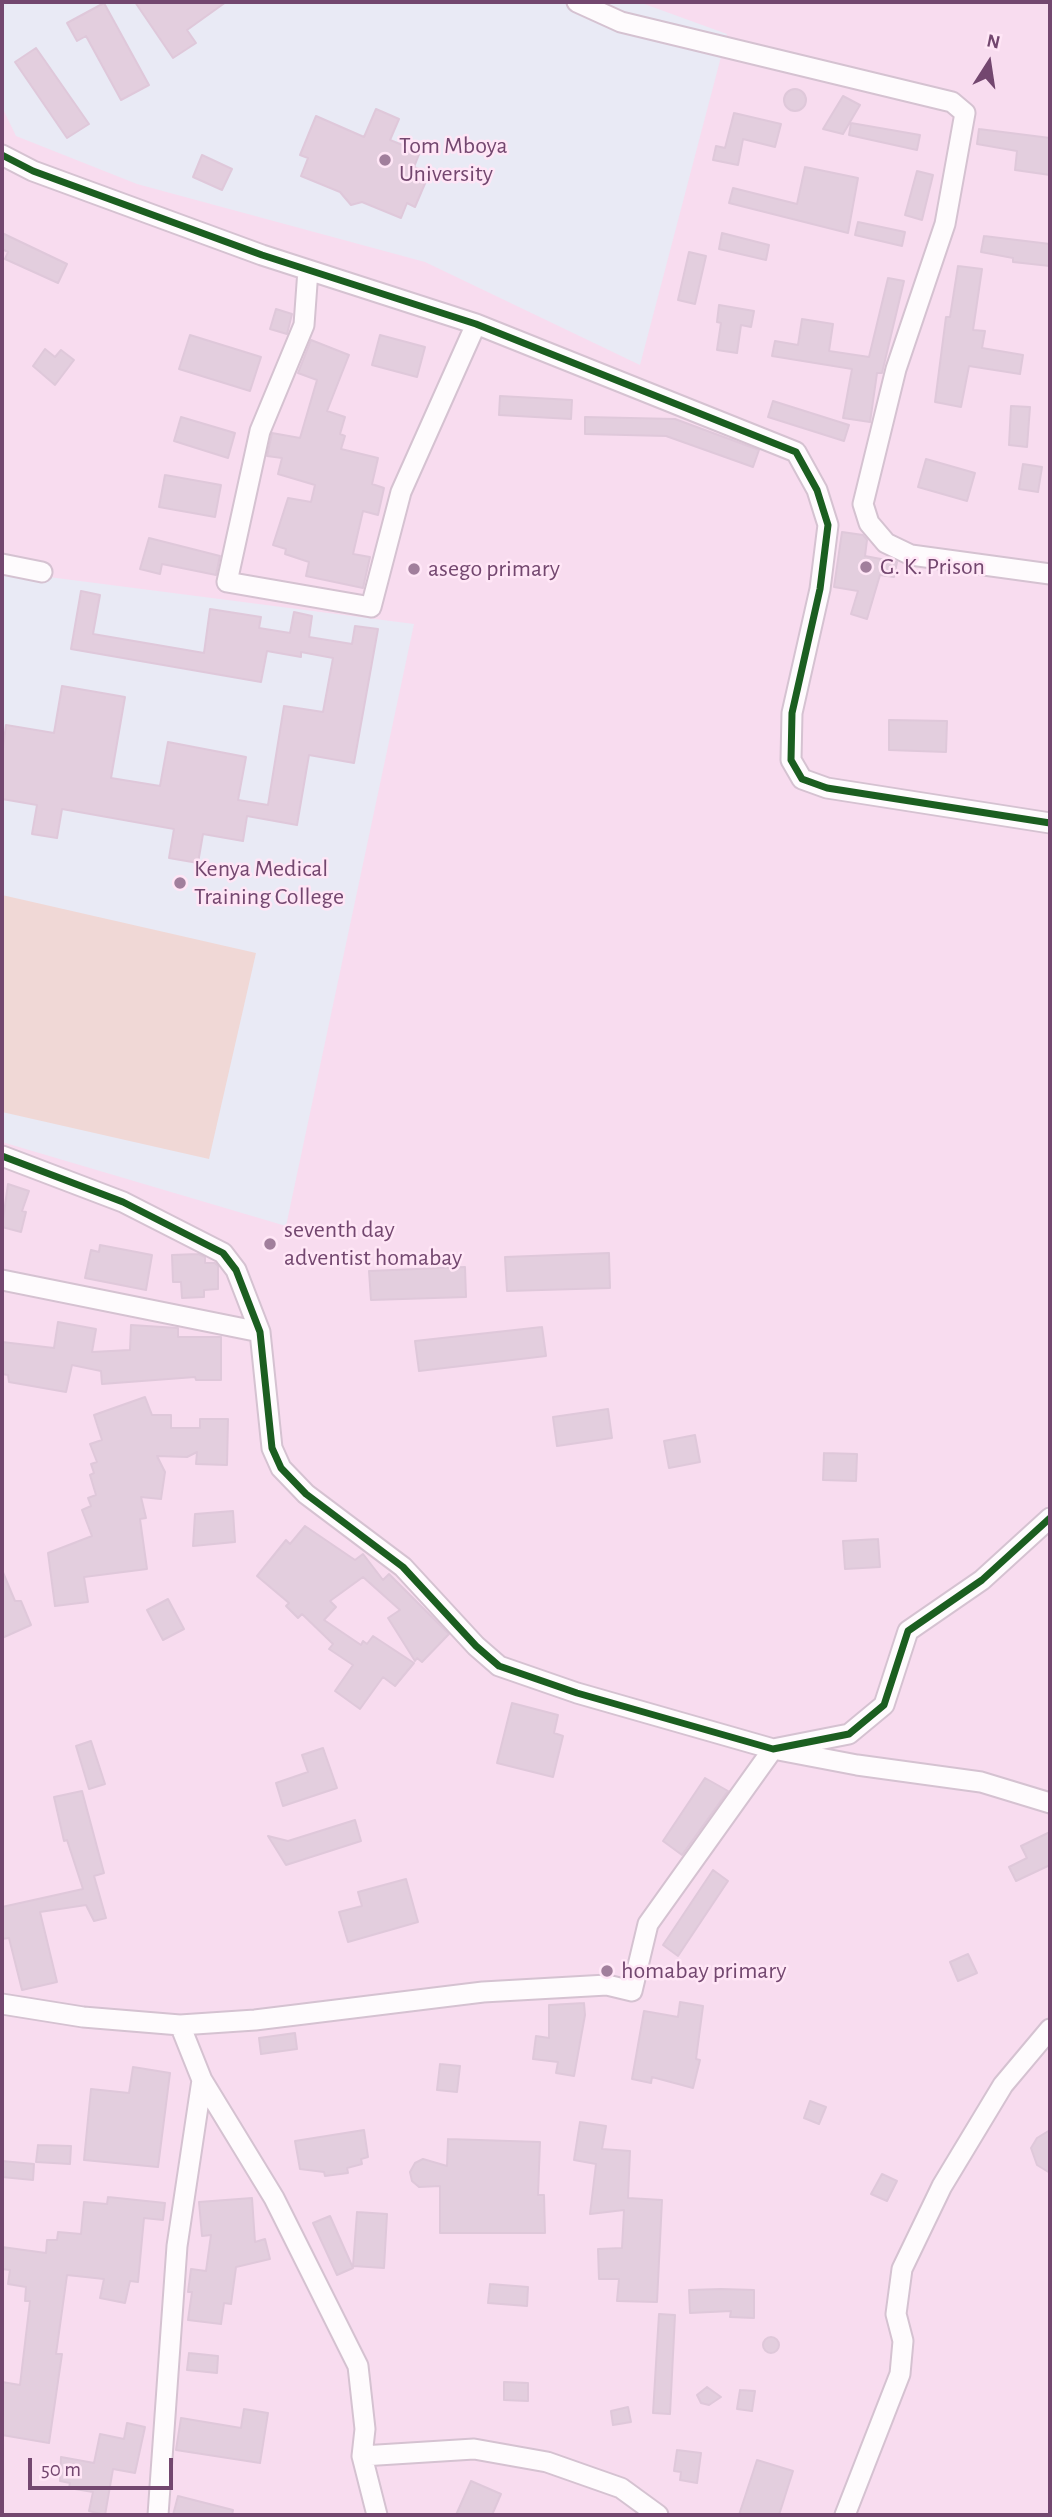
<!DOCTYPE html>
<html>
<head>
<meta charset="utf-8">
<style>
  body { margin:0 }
  #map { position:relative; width:1052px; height:2517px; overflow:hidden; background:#f7e6f1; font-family:"Alegreya Sans",sans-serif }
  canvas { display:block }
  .frame { position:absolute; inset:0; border:4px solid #73476f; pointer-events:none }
  .north { position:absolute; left:954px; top:28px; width:70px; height:70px; -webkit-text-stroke:5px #ffe6f6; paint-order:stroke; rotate:12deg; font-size:19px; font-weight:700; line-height:28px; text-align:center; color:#73476f }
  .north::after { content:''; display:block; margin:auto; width:24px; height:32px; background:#73476f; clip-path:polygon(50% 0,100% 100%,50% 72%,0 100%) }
  .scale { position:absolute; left:28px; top:2458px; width:145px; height:32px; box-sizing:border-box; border:4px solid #73476f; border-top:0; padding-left:9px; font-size:21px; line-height:24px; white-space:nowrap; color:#73476f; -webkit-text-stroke:5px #ffe6f6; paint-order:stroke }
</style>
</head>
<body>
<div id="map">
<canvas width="1052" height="2517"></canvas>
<div class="frame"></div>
<div class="north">N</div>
<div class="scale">50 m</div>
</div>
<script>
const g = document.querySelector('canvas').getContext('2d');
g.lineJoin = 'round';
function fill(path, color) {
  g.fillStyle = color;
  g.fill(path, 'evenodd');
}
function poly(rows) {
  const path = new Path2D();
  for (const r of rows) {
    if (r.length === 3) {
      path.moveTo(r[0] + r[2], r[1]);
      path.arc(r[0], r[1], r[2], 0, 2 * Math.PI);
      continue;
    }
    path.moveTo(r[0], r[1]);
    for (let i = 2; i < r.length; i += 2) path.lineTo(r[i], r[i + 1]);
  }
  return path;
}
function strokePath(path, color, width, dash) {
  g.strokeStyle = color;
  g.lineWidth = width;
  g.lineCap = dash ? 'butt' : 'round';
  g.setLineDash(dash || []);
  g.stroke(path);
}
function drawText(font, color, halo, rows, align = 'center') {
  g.font = font + ' "Alegreya Sans",sans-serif';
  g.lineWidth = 5;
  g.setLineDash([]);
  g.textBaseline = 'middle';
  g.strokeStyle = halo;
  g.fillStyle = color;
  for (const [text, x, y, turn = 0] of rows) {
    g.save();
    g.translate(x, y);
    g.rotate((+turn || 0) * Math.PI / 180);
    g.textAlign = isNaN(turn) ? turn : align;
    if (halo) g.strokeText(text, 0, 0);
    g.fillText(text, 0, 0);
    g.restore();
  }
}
fill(poly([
  [2,2,1050,2,1050,2515,2,2515]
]), '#f8dcef');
fill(poly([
  [2,2,639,2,727,34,640,365,425,262,137,184,16,136,2,107],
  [2,571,414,624,286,1226,2,1142]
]), '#e9eaf5');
fill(poly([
  [2,895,256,953,209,1159,2,1112]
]), '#f0d8d6');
const building = poly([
  [135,2,226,2,187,30,196,43,173,58,135,2],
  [104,3,149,85,121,100,86,36,77,41,67,23,104,3],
  [36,48,89,124,67,138,15,62,36,48],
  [795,100,11],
  [843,96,860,105,843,134,823,129,843,96],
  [376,109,399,119,390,140,420,152,414,167,429,174,415,207,407,203,401,218,362,202,351,205,340,192,301,176,308,158,300,155,316,116,364,137,376,109],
  [734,113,781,124,775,147,743,139,738,165,713,160,716,146,725,148,734,113],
  [851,123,920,135,917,150,849,135,851,123],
  [979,129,1050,138,1050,175,1015,170,1017,151,977,144,979,129],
  [202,155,232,169,222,190,193,177,202,155],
  [805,167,858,178,848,233,729,203,733,188,797,204,805,167],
  [917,171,933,175,922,220,905,215,917,171],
  [858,222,905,232,902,246,855,235,858,222],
  [2,233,67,264,58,283,5,259,8,252,2,249,2,233],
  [722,233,769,245,766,260,719,249,722,233],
  [984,236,1050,244,1050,266,1013,262,1013,258,981,252,984,236],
  [689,252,706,256,695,304,678,300,689,252],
  [958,266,982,269,973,330,985,331,982,348,1023,355,1020,374,969,366,961,407,935,402,946,317,950,317,958,266],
  [888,278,904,281,882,373,877,373,870,422,843,418,852,369,772,356,775,341,798,345,802,319,833,324,829,351,869,357,888,278],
  [719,305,754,311,751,327,741,325,737,353,717,350,721,323,717,322,719,305],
  [276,309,292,314,287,334,270,329,276,309],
  [190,335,261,357,250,391,179,369,190,335],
  [380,335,425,347,417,377,372,365,380,335],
  [311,340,349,355,327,411,345,417,340,434,345,436,341,449,378,458,372,484,384,488,378,515,363,511,353,554,370,557,363,588,306,576,309,562,285,554,286,549,273,545,288,498,311,502,315,485,278,474,282,458,267,456,272,433,300,438,317,380,298,373,311,340],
  [45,349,55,357,61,350,74,360,55,385,33,366,45,349],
  [500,396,572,400,571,419,499,415,500,396],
  [773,401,849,425,844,441,768,417,773,401],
  [1011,406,1030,407,1027,447,1009,445,1011,406],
  [181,417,235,433,228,458,174,441,181,417],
  [585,417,675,419,759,450,753,467,666,436,585,434,585,417],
  [926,459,975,473,967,501,918,487,926,459],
  [1023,464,1042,467,1038,492,1019,489,1023,464],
  [165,475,221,485,215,517,159,507,165,475],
  [842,532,863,535,867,540,865,556,897,562,894,577,880,575,867,619,851,614,858,591,834,587,842,532],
  [149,538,220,556,216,575,162,564,160,574,140,569,149,538],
  [81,591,100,595,93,634,204,653,210,609,261,617,259,628,290,633,294,612,312,616,309,637,352,644,355,626,378,629,354,763,309,755,297,825,247,816,243,841,203,834,198,863,169,858,174,829,62,809,57,838,32,834,37,805,2,799,2,755,6,725,54,733,62,686,125,697,111,778,160,786,168,742,246,757,238,800,268,805,284,706,323,712,333,658,301,652,301,657,267,651,261,682,71,649,81,591],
  [889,720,947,721,946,752,889,750,889,720],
  [8,1184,29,1191,22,1211,26,1212,21,1232,2,1227,8,1184],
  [100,1245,152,1255,146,1290,85,1278,91,1250,99,1252,100,1245],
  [609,1253,610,1288,507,1291,505,1257,609,1253],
  [198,1254,205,1257,205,1263,215,1263,218,1266,218,1289,204,1290,204,1297,182,1298,181,1282,173,1282,172,1255,198,1254],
  [465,1267,466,1297,371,1300,369,1271,465,1267],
  [58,1322,96,1329,92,1352,130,1350,131,1325,178,1328,178,1337,221,1337,221,1380,196,1380,195,1377,102,1384,101,1371,72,1365,66,1392,9,1382,8,1375,2,1374,2,1342,54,1348,58,1322],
  [542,1327,546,1356,419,1371,415,1341,542,1327],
  [145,1397,152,1415,171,1415,171,1428,200,1428,200,1419,228,1419,227,1465,196,1464,197,1452,187,1457,157,1456,165,1472,161,1499,141,1497,146,1518,140,1519,147,1569,84,1577,88,1602,55,1606,48,1553,92,1536,82,1510,91,1506,88,1498,96,1495,90,1475,94,1473,91,1464,97,1462,90,1444,102,1440,94,1415,145,1397],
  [608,1409,612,1438,557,1446,553,1417,608,1409],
  [695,1435,700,1462,669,1468,664,1441,695,1435],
  [824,1453,857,1454,856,1481,823,1480,824,1453],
  [233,1511,235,1542,193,1546,195,1514,233,1511],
  [305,1526,355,1560,363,1554,383,1580,389,1574,449,1634,422,1662,417,1658,415,1661,388,1618,400,1610,363,1577,330,1601,336,1607,324,1620,361,1645,363,1641,367,1644,373,1636,414,1663,395,1686,383,1677,360,1709,335,1691,353,1665,329,1649,333,1644,302,1614,298,1618,286,1606,289,1603,257,1576,286,1540,290,1544,305,1526],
  [878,1539,880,1567,845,1569,843,1541,878,1539],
  [2,1570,15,1601,21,1601,31,1625,2,1638,2,1570],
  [168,1599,184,1629,163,1640,147,1610,168,1599],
  [512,1703,558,1715,554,1733,563,1736,553,1777,497,1763,512,1703],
  [91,1741,105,1784,89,1789,76,1746,91,1741],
  [323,1748,337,1788,283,1806,276,1783,308,1772,302,1755,323,1748],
  [705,1778,728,1791,682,1855,663,1841,705,1778],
  [82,1791,104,1873,94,1876,106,1918,94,1921,86,1905,40,1912,57,1982,22,1990,9,1938,2,1939,2,1907,83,1889,67,1840,64,1841,54,1797,82,1791],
  [355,1820,361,1841,286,1865,268,1836,288,1841,355,1820],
  [1050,1832,1050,1865,1016,1881,1009,1867,1027,1858,1021,1846,1050,1832],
  [713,1870,728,1881,678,1956,663,1945,713,1870],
  [406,1879,418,1922,348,1942,339,1912,362,1906,358,1892,406,1879],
  [968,1954,977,1973,958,1981,950,1962,968,1954],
  [680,2002,703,2006,696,2059,700,2060,693,2088,652,2077,651,2083,632,2079,644,2011,678,2017,680,2002],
  [584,2003,585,2015,574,2076,556,2073,558,2062,533,2059,536,2036,549,2038,549,2005,584,2003],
  [295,2033,297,2049,261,2054,259,2038,295,2033],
  [440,2064,460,2066,457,2092,437,2090,440,2064],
  [133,2067,170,2073,158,2167,84,2160,91,2089,129,2093,133,2067],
  [810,2101,826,2107,819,2124,804,2118,810,2101],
  [580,2122,606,2126,602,2149,630,2151,628,2198,662,2200,657,2302,617,2301,619,2279,599,2279,598,2249,622,2248,624,2210,590,2214,596,2164,574,2160,580,2122],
  [364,2130,368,2157,361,2159,362,2164,347,2168,348,2173,325,2176,324,2172,300,2169,295,2141,364,2130],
  [1050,2130,1050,2173,1037,2165,1031,2148,1037,2138,1050,2130],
  [448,2139,540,2142,538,2195,544,2195,545,2233,440,2233,440,2186,419,2187,412,2181,410,2172,415,2163,423,2159,447,2166,448,2139],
  [38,2145,71,2146,70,2164,36,2162,38,2145],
  [2,2161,34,2164,33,2180,2,2177,2,2161],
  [882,2174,897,2181,887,2201,871,2194,882,2174],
  [108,2197,165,2203,163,2220,144,2218,138,2282,130,2281,125,2303,100,2298,104,2279,67,2275,56,2354,62,2354,49,2443,2,2435,2,2382,20,2385,30,2301,25,2301,26,2287,8,2284,10,2270,2,2269,2,2247,46,2253,47,2240,57,2240,58,2232,81,2234,84,2202,107,2204,108,2197],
  [252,2198,255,2242,265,2239,270,2259,236,2267,231,2304,224,2303,221,2324,188,2320,192,2292,188,2292,191,2269,206,2271,211,2235,202,2236,199,2202,252,2198],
  [357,2212,387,2214,384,2268,353,2266,357,2212],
  [330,2216,353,2268,337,2275,313,2223,330,2216],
  [490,2284,528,2287,527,2306,488,2303,490,2284],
  [721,2289,754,2290,754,2318,730,2317,731,2311,690,2313,689,2290,721,2289],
  [659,2314,675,2315,670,2414,653,2413,659,2314],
  [771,2345,8],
  [189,2353,218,2356,217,2373,187,2370,189,2353],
  [504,2382,528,2383,528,2401,504,2400,504,2382],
  [707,2387,721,2397,709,2405,701,2403,697,2395,707,2387],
  [740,2390,755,2391,752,2411,737,2409,740,2390],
  [628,2407,631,2422,613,2425,611,2411,628,2407],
  [244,2409,268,2413,260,2463,176,2450,181,2418,241,2428,244,2409],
  [127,2423,145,2427,135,2473,113,2469,105,2515,89,2511,93,2492,69,2488,70,2483,60,2481,61,2457,94,2463,100,2434,124,2439,127,2423],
  [677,2450,701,2453,697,2483,680,2480,681,2472,674,2471,677,2450],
  [757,2460,793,2471,779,2515,739,2515,757,2460],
  [471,2481,501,2494,492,2515,456,2515,471,2481],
  [178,2496,233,2510,232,2515,173,2515,178,2496]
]);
fill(building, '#e3cede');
strokePath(building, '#dfc8da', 2);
const minor = poly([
  [577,2,621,22,952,102,965,113,945,224,896,369,863,504,869,523,886,543,911,555,1050,574],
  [2,155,33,171,262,255,476,324,796,452,817,490,828,525,820,589,792,713,791,760,802,779,827,788,1050,823],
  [308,270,304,325,260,431,227,582,371,607,401,492,476,324],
  [2,564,42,572],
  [2,1156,123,1202,223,1253,236,1270,260,1332,272,1448,281,1468,306,1494,403,1567,476,1646,499,1666,577,1693,773,1749,849,1734,884,1705,908,1631,982,1580,1050,1518],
  [2,1280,260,1332],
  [2,2004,83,2017,180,2025,255,2020,483,1992,607,1985,632,1991,648,1924,773,1749,857,1765,981,1782,1050,1803],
  [180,2025,202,2080,274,2198,358,2366,365,2429,362,2456,377,2515],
  [362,2456,474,2449,547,2462,621,2488,658,2515],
  [158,2515,177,2246,202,2080],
  [845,2515,900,2374,903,2341,896,2314,902,2269,942,2186,1003,2085,1050,2029]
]);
strokePath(minor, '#d5c2d1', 23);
strokePath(minor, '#fefbfd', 19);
strokePath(poly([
  [2,155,33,171,262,255,476,324,796,452,817,490,828,525,820,589,792,713,791,760,802,779,827,788,1050,823],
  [2,1156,123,1202,223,1253,236,1270,260,1332,272,1448,281,1468,306,1494,403,1567,476,1646,499,1666,577,1693,773,1749,849,1734,884,1705,908,1631,982,1580,1050,1518]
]), '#1b5e20', 7);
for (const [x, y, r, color] of [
  [385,160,7,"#a17f9c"],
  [866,567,7,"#a17f9c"],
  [414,569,7,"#a17f9c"],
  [180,883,7,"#a17f9c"],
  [270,1244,7,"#a17f9c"],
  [607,1971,7,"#a17f9c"]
]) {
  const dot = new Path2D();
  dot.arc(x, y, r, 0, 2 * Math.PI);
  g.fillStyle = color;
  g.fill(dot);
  strokePath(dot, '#ffe6f6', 2.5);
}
drawText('24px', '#73476f', '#ffe6f6', [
  ["Tom Mboya",399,146],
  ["University",399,174],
  ["G. K. Prison",880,567],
  ["asego primary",428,569],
  ["Kenya Medical",194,869],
  ["Training College",194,897],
  ["seventh day",284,1230],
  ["adventist homabay",284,1258],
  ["homabay primary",621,1971]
], 'left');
</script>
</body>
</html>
